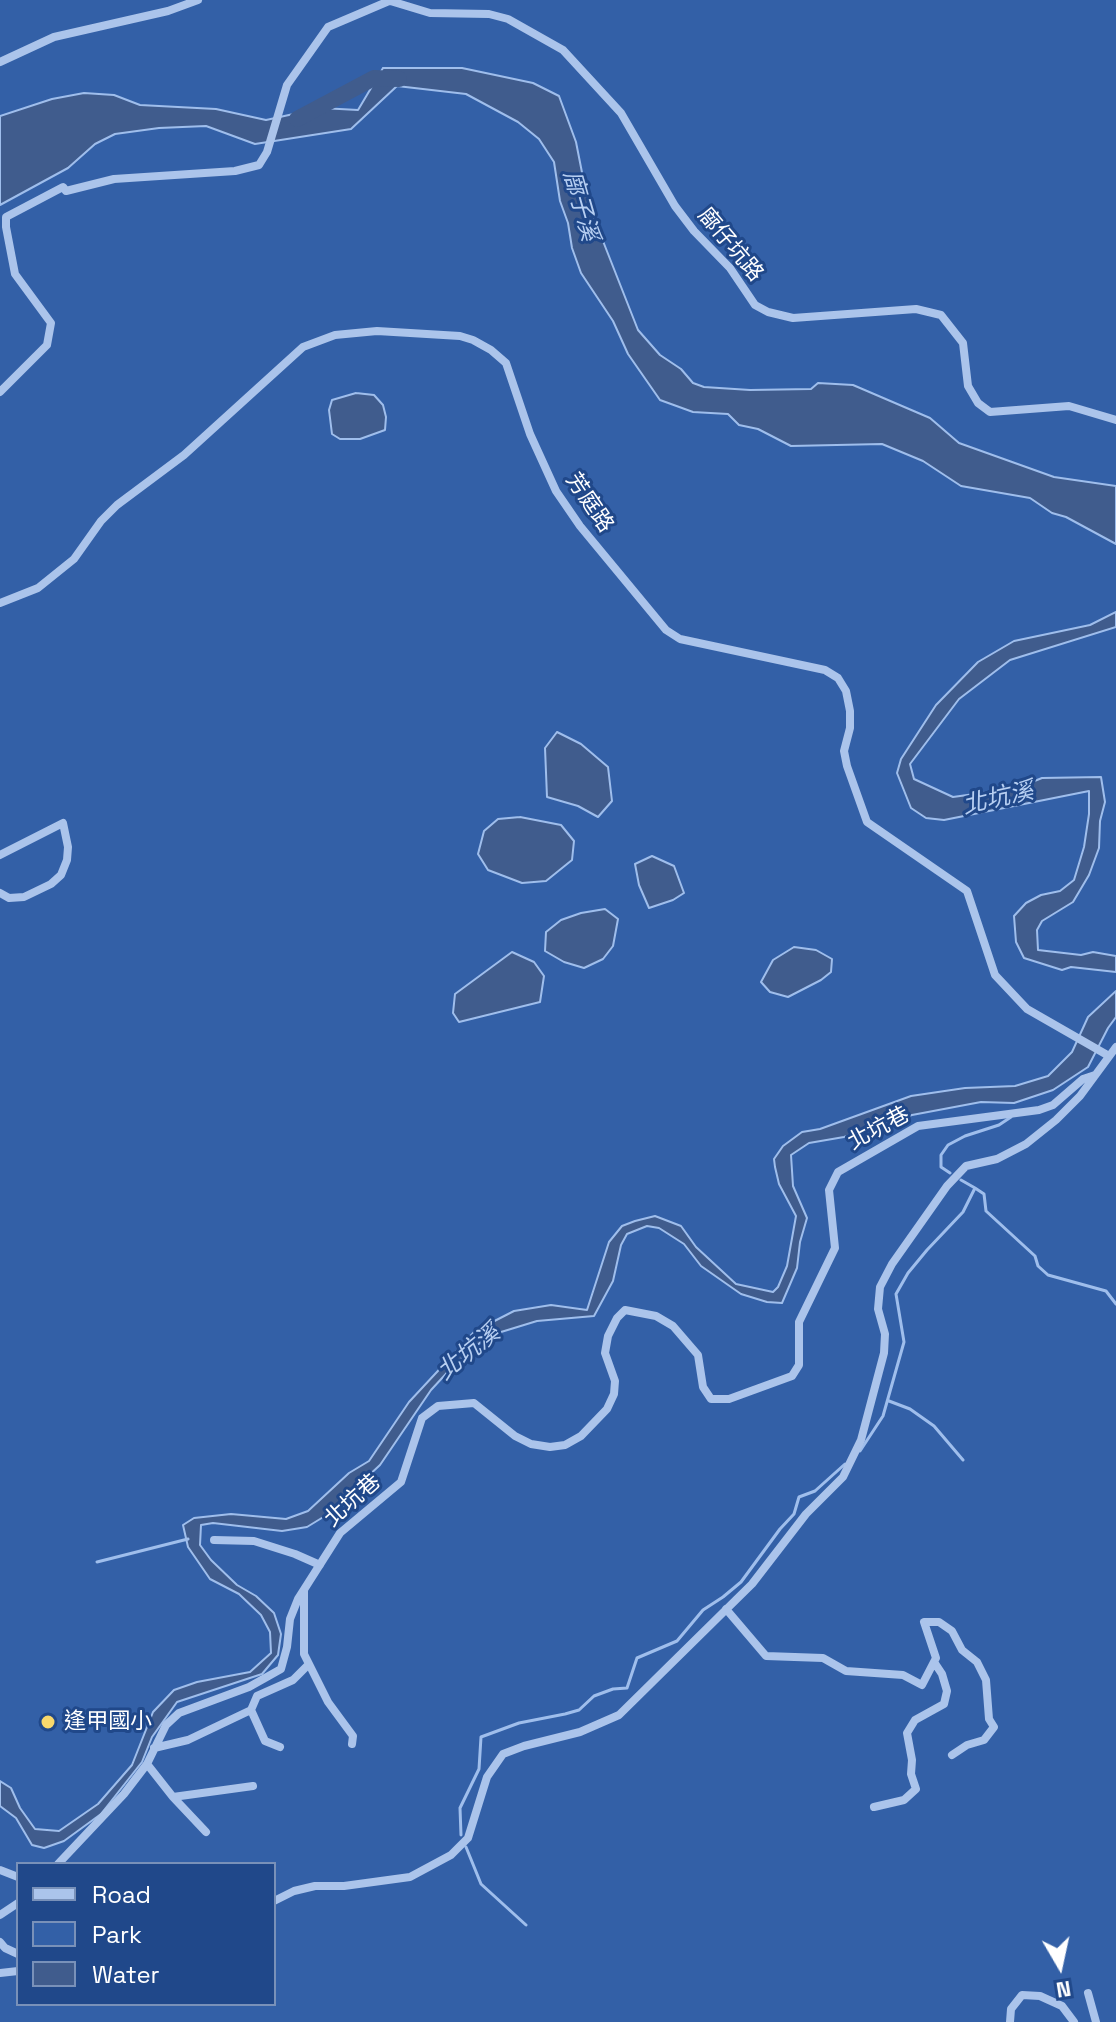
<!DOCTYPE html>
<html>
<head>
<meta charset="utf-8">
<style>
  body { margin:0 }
  #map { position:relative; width:1116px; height:2022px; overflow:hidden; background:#20488a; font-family:"Space Grotesk",sans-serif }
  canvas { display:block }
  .legend { position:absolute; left:16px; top:1862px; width:260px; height:144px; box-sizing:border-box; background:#20488a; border:2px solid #7991b9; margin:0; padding:10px 14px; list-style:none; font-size:24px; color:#fff }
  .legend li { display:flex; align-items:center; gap:16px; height:40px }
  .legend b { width:40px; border:2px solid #7991b9 }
  .north { position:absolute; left:1020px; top:1926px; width:80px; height:80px; -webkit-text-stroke:6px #20488a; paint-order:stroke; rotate:171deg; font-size:22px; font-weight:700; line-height:32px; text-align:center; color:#fff }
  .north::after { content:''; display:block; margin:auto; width:28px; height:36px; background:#fff; clip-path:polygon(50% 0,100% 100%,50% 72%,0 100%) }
</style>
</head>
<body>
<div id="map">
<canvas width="1116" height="2022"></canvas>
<ul class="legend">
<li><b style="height:10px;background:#abc4eb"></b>Road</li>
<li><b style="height:22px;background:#3360a7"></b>Park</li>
<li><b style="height:22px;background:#405c8d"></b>Water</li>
</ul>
<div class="north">N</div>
</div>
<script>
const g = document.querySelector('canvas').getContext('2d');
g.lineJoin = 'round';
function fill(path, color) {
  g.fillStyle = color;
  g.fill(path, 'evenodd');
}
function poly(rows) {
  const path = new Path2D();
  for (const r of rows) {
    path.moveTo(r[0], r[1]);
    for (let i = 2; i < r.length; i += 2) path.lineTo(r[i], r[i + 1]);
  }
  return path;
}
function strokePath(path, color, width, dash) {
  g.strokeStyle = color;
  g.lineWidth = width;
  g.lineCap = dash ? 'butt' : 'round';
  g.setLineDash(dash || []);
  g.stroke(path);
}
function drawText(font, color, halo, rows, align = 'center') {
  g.font = font + ' "Space Grotesk","Noto Sans TC",sans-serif';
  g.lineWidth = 6;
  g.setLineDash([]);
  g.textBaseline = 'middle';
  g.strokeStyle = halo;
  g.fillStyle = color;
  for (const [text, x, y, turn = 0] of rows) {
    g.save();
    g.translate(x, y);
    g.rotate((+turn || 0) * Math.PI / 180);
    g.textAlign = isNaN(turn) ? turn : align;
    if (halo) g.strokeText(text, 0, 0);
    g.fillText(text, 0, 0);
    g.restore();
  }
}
fill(poly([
  [0,0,1116,0,1116,2022,0,2022],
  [18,1864,274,1864,274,2004,18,2004]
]), '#3360a7');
const water = poly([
  [383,68,462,68,533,83,559,96,576,142,588,203,638,330,660,355,681,369,693,383,704,387,750,390,811,389,818,383,853,385,930,418,959,443,1054,477,1116,486,1116,544,1066,517,1052,513,1030,498,961,486,923,461,882,444,791,446,758,429,739,425,728,414,693,412,660,400,628,354,613,321,581,273,572,248,568,223,560,201,554,162,539,139,518,122,466,94,397,86,351,129,255,144,206,126,159,128,115,134,95,144,68,168,0,205,0,116,52,99,84,93,114,95,140,105,216,109,266,120,321,108,358,110,383,68],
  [356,393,374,395,383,405,386,417,385,430,360,439,340,439,332,434,329,410,332,400,356,393],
  [1116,612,1116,627,1010,660,959,699,910,764,914,779,953,797,1017,788,1042,778,1101,777,1105,802,1100,821,1099,848,1089,875,1073,902,1042,921,1037,930,1038,950,1081,955,1093,952,1116,956,1116,972,1071,967,1062,970,1024,958,1016,942,1014,916,1026,903,1041,895,1060,891,1074,880,1084,847,1089,814,1089,791,944,820,926,818,911,808,897,773,901,759,936,705,978,662,1014,641,1090,625,1116,612],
  [557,732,581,744,608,767,612,801,598,817,578,806,547,797,545,748,557,732],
  [520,817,561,825,574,841,572,860,546,881,522,883,488,870,478,854,484,831,498,819,520,817],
  [652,856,674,866,684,893,673,900,649,908,639,885,635,864,652,856],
  [605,909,618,919,613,946,603,959,584,968,564,962,545,951,546,932,561,920,581,913,605,909],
  [794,947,816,950,832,959,831,972,821,980,788,997,770,992,761,982,773,960,794,947],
  [512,952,534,962,544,976,540,1002,459,1022,453,1013,455,994,512,952],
  [1116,991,1116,1017,1108,1028,1088,1067,1053,1090,1014,1103,981,1102,912,1115,844,1137,809,1143,791,1155,793,1186,807,1218,800,1242,797,1268,782,1303,767,1302,741,1294,701,1266,684,1244,659,1228,647,1226,627,1234,621,1245,613,1281,594,1316,537,1321,488,1336,456,1363,431,1390,380,1465,325,1516,307,1527,282,1531,213,1523,201,1525,200,1545,211,1560,237,1585,256,1596,274,1613,281,1634,278,1655,262,1674,177,1702,152,1737,142,1762,101,1814,64,1841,44,1848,32,1845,16,1818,0,1806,0,1781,11,1788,20,1808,35,1829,59,1831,98,1804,132,1765,153,1712,174,1690,197,1682,250,1672,271,1653,270,1632,261,1615,239,1594,210,1579,188,1547,183,1525,194,1518,231,1514,286,1519,308,1511,349,1473,369,1461,409,1402,475,1331,514,1311,551,1305,587,1310,609,1242,622,1226,635,1221,655,1216,681,1226,696,1247,736,1284,773,1292,778,1287,787,1266,796,1216,779,1184,775,1167,774,1159,783,1146,802,1132,820,1129,911,1096,965,1088,1015,1086,1048,1076,1072,1052,1088,1017,1116,991]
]);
fill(water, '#405c8d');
strokePath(water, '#9fbeec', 2);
strokePath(poly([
  [950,1173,941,1167,941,1155,948,1145,965,1136,999,1125,1011,1117],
  [975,1188,984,1194,986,1211,1035,1256,1038,1266,1048,1275,1106,1291,1116,1304],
  [889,1401,910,1409,934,1426,963,1460],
  [860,1451,883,1416,904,1342,896,1294,908,1273,927,1250,963,1212,975,1188,961,1180],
  [97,1562,188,1539],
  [461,1835,460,1808,479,1769,481,1737,519,1723,565,1714,579,1710,594,1696,613,1689,627,1688,637,1658,677,1641,703,1610,723,1597,741,1582,780,1529,794,1514,799,1497,815,1491,845,1464],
  [466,1847,481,1884,526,1925]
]), '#9fbeec', 3);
strokePath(poly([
  [297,119,374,78,399,79]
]), '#405c8d', 16);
strokePath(poly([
  [387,0,430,13,489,14,508,19,563,50,621,113,675,206,694,231,730,268,755,305,768,312,793,318,916,309,941,315,963,343,968,386,978,403,990,412,1069,406,1116,420],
  [0,62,54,37,168,11,198,0],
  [0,392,47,345,51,323,15,274,6,227,6,217,63,187,66,191,114,179,235,171,259,165,267,152,287,85,328,27,389,1],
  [0,603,38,588,74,559,101,521,117,505,184,455,303,347,335,335,377,331,460,336,473,340,491,350,506,363,530,434,556,491,580,526,666,630,680,639,825,670,838,678,846,691,850,711,850,728,844,751,847,766,867,822,967,891,995,975,1027,1009,1109,1056],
  [0,855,63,823,68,847,67,860,61,875,51,884,24,897,9,898,0,893],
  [214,1540,254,1541,295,1554,320,1565],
  [304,1591,304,1654,328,1702,353,1736,352,1744],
  [726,1609,766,1656,823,1658,846,1671,903,1675,922,1685,936,1658,924,1622,939,1622,952,1631,962,1650,977,1662,986,1680,989,1719,994,1727,984,1740,967,1745,952,1755],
  [280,1747,265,1741,251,1710,257,1696,293,1680,308,1665],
  [154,1748,188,1740,251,1710],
  [147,1764,173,1797,253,1786],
  [173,1797,206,1832],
  [874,1807,904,1800,916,1789,911,1774,912,1760,907,1733,915,1720,944,1704,947,1691,942,1674,934,1662],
  [58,1864,124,1794,147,1764,166,1725,179,1713,249,1687,281,1669,287,1647,290,1619,298,1599,340,1533,401,1482,422,1418,438,1406,474,1403,515,1436,531,1444,550,1447,565,1445,581,1436,607,1409,614,1394,615,1381,605,1353,608,1336,617,1318,625,1310,656,1316,673,1326,698,1355,703,1387,711,1399,729,1399,792,1376,799,1365,799,1322,835,1248,829,1190,838,1172,918,1126,1039,1110,1053,1105,1083,1079,1095,1075],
  [0,1870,18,1877],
  [274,1901,294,1891,315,1886,344,1886,410,1877,451,1855,468,1838,487,1777,503,1754,524,1746,580,1732,619,1715,752,1584,806,1514,843,1477,861,1440,884,1353,885,1334,878,1309,880,1287,892,1264,947,1186,966,1166,997,1159,1026,1144,1056,1120,1080,1096,1116,1047],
  [0,1915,18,1903],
  [0,1942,5,1948,18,1954],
  [0,1973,18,1971],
  [1088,1993,1096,2022],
  [1010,2022,1011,2009,1022,1995,1040,1996,1062,2006,1074,2022]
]), '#abc4eb', 8);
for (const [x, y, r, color] of [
  [48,1722,8,"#f8d86c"]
]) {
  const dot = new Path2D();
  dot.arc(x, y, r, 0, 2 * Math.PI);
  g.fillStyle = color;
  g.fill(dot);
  strokePath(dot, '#20488a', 3);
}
drawText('22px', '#fff', '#20488a', [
  ["廍仔坑路",730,245,50],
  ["芳庭路",589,503,56],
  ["北坑巷",879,1129,-28],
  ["北坑巷",353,1501,-42]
]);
drawText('22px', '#fff', '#20488a', [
  ["逢甲國小",64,1722]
], 'left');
drawText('italic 24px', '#b7cff2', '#20488a', [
  ["廍子溪",580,206,74],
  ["北坑溪",998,799,-13],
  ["北坑溪",469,1353,-39]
]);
</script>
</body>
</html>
